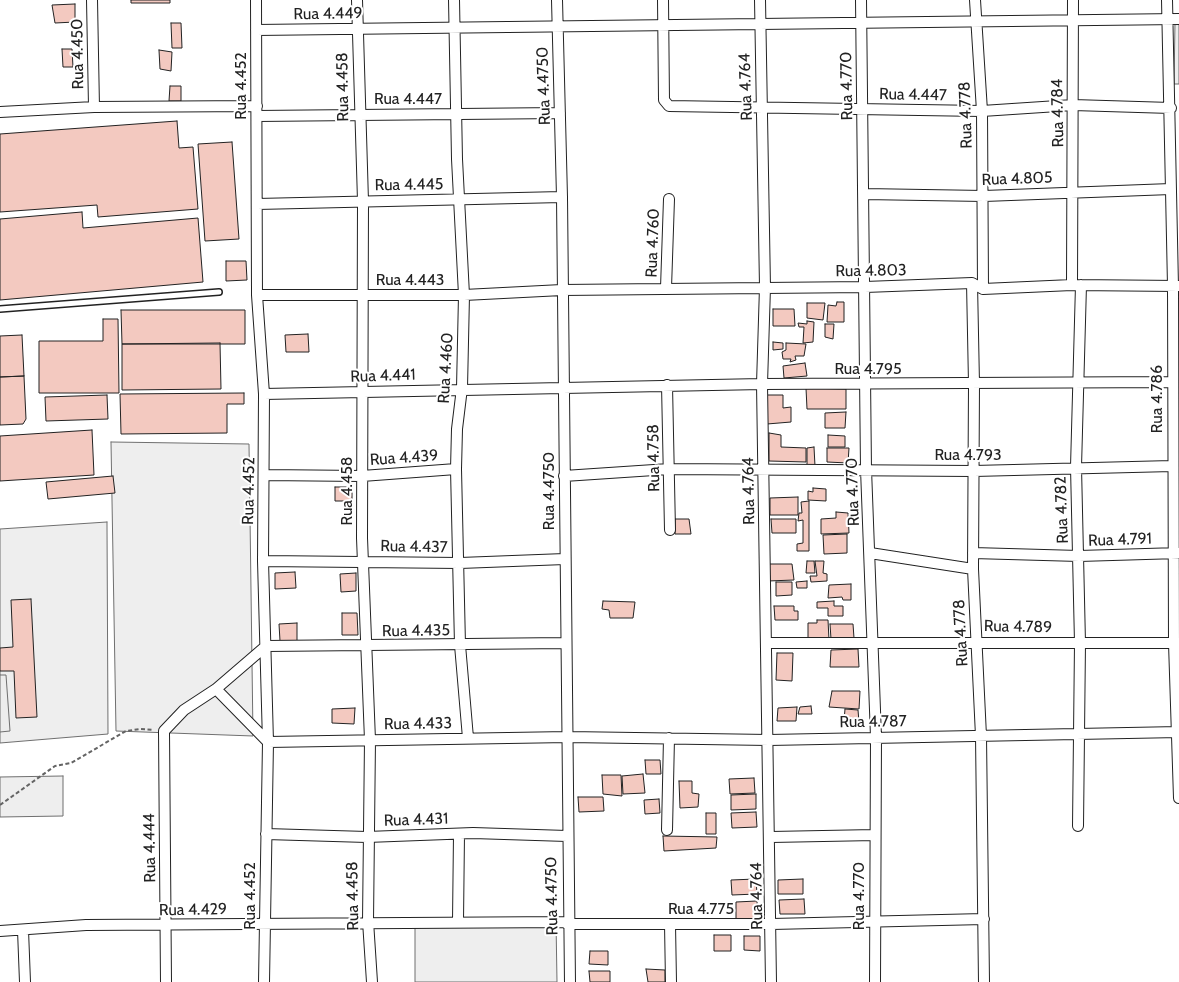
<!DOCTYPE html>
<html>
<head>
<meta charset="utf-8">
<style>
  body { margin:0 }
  canvas { display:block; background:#fff }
</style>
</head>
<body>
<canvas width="1179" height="982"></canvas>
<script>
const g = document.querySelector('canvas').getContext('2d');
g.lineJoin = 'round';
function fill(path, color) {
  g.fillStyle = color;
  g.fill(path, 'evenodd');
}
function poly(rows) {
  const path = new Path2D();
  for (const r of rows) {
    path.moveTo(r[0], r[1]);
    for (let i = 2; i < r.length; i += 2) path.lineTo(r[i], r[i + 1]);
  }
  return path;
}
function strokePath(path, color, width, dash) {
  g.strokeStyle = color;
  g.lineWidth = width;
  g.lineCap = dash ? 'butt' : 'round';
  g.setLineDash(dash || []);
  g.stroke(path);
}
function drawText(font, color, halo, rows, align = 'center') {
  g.font = font + ' Cabin,sans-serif';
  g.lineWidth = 4;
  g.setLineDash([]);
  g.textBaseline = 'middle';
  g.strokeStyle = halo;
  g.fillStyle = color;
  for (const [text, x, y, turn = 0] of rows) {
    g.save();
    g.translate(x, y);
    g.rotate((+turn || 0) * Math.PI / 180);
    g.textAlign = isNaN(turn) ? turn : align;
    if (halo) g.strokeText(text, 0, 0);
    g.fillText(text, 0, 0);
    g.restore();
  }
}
const green = poly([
  [1175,23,1179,23,1179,84,1174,84,1175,23],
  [111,442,249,444,253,736,116,731,111,442],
  [107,522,108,734,0,743,0,529,107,522],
  [63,776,63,816,0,817,0,777,63,776],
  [415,921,556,921,557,982,415,982,415,921]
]);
fill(green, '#eee');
strokePath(green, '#6f6f6f', 1);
const parking = poly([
  [0,675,6,675,10,731,0,732,0,675]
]);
fill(parking, '#ededed');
strokePath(parking, '#6f6f6f', 1);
const building = poly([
  [131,0,170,0,170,3,131,3,131,0],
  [75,4,75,22,55,23,52,5,75,4],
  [171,23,181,23,182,48,172,48,171,23],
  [62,49,72,49,73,67,63,67,62,49],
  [159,50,172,52,171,71,160,69,159,50],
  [170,86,181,86,181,101,169,101,170,86],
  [177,121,179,148,193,147,198,209,98,217,97,205,0,212,0,134,177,121],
  [232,142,239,239,205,241,198,144,232,142],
  [82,212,83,228,198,218,203,282,0,300,0,219,82,212],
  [226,261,246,261,247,280,226,281,226,261],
  [837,302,844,302,844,322,827,322,828,305,836,306,837,302],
  [807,303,825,303,823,320,807,318,807,303],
  [773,309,794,309,795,326,773,326,773,309],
  [121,310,245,310,245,344,122,344,121,310],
  [103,319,118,319,119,393,39,393,39,341,103,341,103,319],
  [807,321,814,322,813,342,803,343,804,327,799,327,798,323,807,324,807,321],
  [825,324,834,324,833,339,825,337,825,324],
  [308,334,309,352,286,352,285,335,308,334],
  [22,335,24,376,0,377,0,336,22,335],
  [773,342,783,343,783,349,773,350,773,342],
  [220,343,221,389,122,390,122,344,220,343],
  [786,343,806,344,804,356,795,356,796,360,790,362,791,359,783,359,782,352,786,350,786,343],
  [805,363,807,376,784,378,783,366,805,363],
  [24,376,26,419,23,424,0,425,0,377,24,376],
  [806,388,846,389,846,409,807,409,806,388],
  [244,393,244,404,227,404,227,433,121,434,120,394,244,393],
  [107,395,108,419,46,421,45,397,107,395],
  [767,395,783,395,783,408,791,407,791,422,767,424,767,395],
  [846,412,845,428,825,428,825,413,846,412],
  [92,430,94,475,0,481,0,436,92,430],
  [769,433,781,435,781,447,806,448,806,462,769,461,769,433],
  [828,435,845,436,845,447,828,447,828,435],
  [814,447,815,466,807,466,807,448,814,447],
  [827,448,849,448,848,463,827,462,827,448],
  [113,476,115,493,48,499,46,482,113,476],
  [335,487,352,487,352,501,335,501,335,487],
  [813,488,826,489,826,501,808,500,808,491,813,492,813,488],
  [798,497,798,515,770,515,770,498,798,497],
  [809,501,809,551,797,551,797,544,803,543,803,520,798,521,799,513,802,513,801,502,809,501],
  [836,512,848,513,849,533,821,534,821,519,836,518,836,512],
  [675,519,689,519,691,534,675,534,675,519],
  [771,519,796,519,796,533,772,533,771,519],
  [847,534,847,553,824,554,823,535,847,534],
  [807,561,814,561,815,573,806,573,807,561],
  [815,561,824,561,823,573,827,574,827,581,811,582,810,576,817,576,815,561],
  [767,564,792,564,794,580,768,581,767,564],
  [295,572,296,588,275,589,275,573,295,572],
  [356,573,356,591,341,592,340,574,356,573],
  [807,581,807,588,797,588,796,582,807,581],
  [776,582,792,582,792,595,776,596,776,582],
  [851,584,851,600,843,600,842,597,828,598,829,585,851,584],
  [31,599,37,717,16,718,14,671,0,671,0,648,13,647,11,600,31,599],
  [603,601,635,602,633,618,610,618,609,610,602,609,603,601],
  [834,601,834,606,843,606,843,616,828,616,828,608,817,608,817,602,834,601],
  [774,606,794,606,794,611,798,611,798,620,775,620,774,606],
  [342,613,357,613,358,635,342,635,342,613],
  [817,620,828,620,829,640,808,641,808,623,817,623,817,620],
  [297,623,297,641,280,641,279,624,297,623],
  [830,624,853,624,854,638,831,639,830,624],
  [858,649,859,667,830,667,831,650,858,649],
  [777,653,793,653,792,681,776,680,777,653],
  [832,691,860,691,859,709,829,707,832,691],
  [811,706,812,714,798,714,800,707,811,706],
  [797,707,796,721,777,721,778,708,797,707],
  [355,708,354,724,332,723,332,709,355,708],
  [845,709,858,710,859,722,844,721,845,709],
  [645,760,660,760,661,774,646,774,645,760],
  [643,774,645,793,623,794,622,776,643,774],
  [602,775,621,775,622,796,603,794,602,775],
  [754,778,755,793,730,794,729,779,754,778],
  [679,781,692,781,692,793,699,794,698,807,680,808,679,781],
  [756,794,756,809,731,810,731,795,756,794],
  [578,797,603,797,604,811,579,812,578,797],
  [659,799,660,813,645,814,644,800,659,799],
  [756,812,757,827,732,828,731,813,756,812],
  [706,813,716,813,716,834,706,834,706,813],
  [663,836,717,837,716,848,664,851,663,836],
  [756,879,757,894,732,895,731,880,756,879],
  [803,879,803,894,778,894,778,880,803,879],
  [804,899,805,914,780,914,779,900,804,899],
  [757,901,758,920,736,921,736,902,757,901],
  [714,935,731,935,731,951,714,951,714,935],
  [744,936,760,936,760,951,744,950,744,936],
  [590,951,608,951,608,965,589,964,590,951],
  [646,969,665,970,665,982,648,982,646,969],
  [589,971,610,971,610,982,590,982,589,971]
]);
fill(building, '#f3c9c0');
strokePath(building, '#222', 1);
const lane = poly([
  [0,309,219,292]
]);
const street = poly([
  [92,0,94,107],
  [256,0,257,295,264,394,263,561,268,742,264,982],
  [357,0,363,201,362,538,370,740,368,921,372,982],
  [454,0,457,159,464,295,462,388,457,429,456,469,460,645,468,738],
  [557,0,562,197,570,982],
  [663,0,664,100,669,106,982,111,1073,105,1171,108],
  [760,0,765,287,762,384,771,982],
  [861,0,866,469,876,737,875,982],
  [975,0,982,111,983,289],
  [1167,0,1173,286,1174,643,1179,798],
  [256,30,1179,19],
  [0,112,94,107,257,106],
  [257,116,560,113],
  [864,194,984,196,1171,189],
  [257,204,562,197],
  [972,283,974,384,973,569,981,736,984,982],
  [1072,285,1073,0],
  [666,288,669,199],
  [257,295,464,295,562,290,865,287,972,283,983,289,1072,285,1179,286],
  [667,385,670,530],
  [264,394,762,384,1172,382],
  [264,475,362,476,456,469],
  [564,476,669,469,974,471,1172,466],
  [870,553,973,569],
  [973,553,1079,556,1179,553],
  [263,561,460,563,565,559],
  [766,643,1179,643],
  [216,689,266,646,566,643],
  [1078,826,1080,643,1076,467,1081,285],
  [667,830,669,738],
  [266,834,367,837,473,833,567,836],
  [771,837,875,835],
  [458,921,459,834],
  [567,924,772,924,984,919],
  [670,924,671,982],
  [23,930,25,982],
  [0,931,86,925,567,922],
  [166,982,164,731,184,710,216,689,268,742,568,737,769,740,1179,732]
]);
strokePath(lane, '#222', 8);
strokePath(street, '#222', 12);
strokePath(poly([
  [0,805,55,766,71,763,126,731,140,729,154,730]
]), '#646464', 2, [4, 2.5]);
strokePath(lane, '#fff', 5);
strokePath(street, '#fff', 10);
drawText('16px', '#222', '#fff', [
  ["Rua 4.449",328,14,-1],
  ["Rua 4.450",78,54,-91],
  ["Rua 4.452",241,86,-90],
  ["Rua 4.4750",544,86,-92],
  ["Rua 4.770",847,86,-91],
  ["Rua 4.458",343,87,-91],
  ["Rua 4.764",746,87,-92],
  ["Rua 4.447",913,95,1],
  ["Rua 4.447",408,99],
  ["Rua 4.784",1058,113,-91],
  ["Rua 4.778",966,115,-92],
  ["Rua 4.805",1017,179,-2],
  ["Rua 4.445",409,185,-1],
  ["Rua 4.760",653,243,-88],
  ["Rua 4.803",871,271,-1],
  ["Rua 4.443",410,280],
  ["Rua 4.460",446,368,-87],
  ["Rua 4.795",868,369],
  ["Rua 4.441",383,376,-2],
  ["Rua 4.786",1157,399,-90],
  ["Rua 4.793",968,455],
  ["Rua 4.439",404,458,-4],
  ["Rua 4.758",654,458,-91],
  ["Rua 4.452",249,491,-89],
  ["Rua 4.458",347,491,-90],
  ["Rua 4.4750",549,491,-90],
  ["Rua 4.764",749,491,-91],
  ["Rua 4.770",853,492,-92],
  ["Rua 4.782",1062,510,-92],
  ["Rua 4.791",1120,540,-2],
  ["Rua 4.437",414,547,1],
  ["Rua 4.789",1018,627,1],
  ["Rua 4.435",416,631,-1],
  ["Rua 4.778",961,633,-93],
  ["Rua 4.787",873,722,-1],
  ["Rua 4.433",418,724,-1],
  ["Rua 4.431",416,820,-2],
  ["Rua 4.444",150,848,-91],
  ["Rua 4.452",250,896,-90],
  ["Rua 4.458",353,896,-91],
  ["Rua 4.4750",552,896,-91],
  ["Rua 4.764",757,896,-91],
  ["Rua 4.770",859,896,-90],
  ["Rua 4.775",701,909],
  ["Rua 4.429",193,910,-1]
]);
</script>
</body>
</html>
